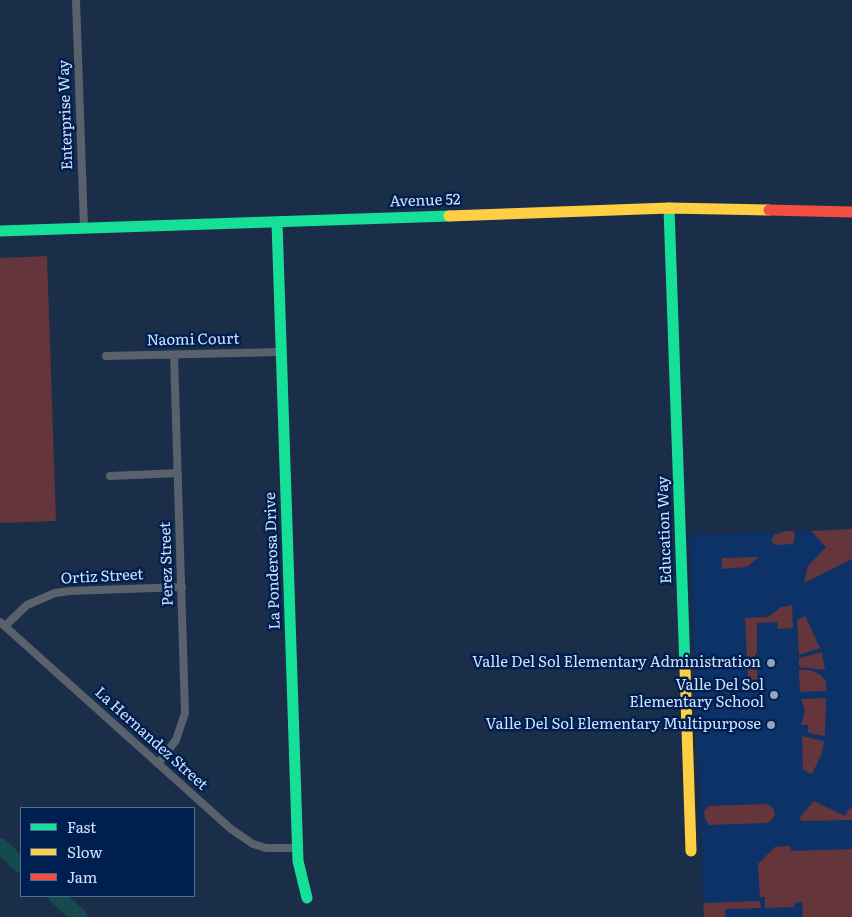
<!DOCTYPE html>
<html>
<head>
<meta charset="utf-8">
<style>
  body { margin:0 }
  #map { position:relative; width:852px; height:917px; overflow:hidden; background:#1a2e49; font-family:Literata,serif }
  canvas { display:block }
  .legend { position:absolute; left:20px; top:807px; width:175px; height:90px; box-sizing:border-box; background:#001f51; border:1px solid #546d95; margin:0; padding:6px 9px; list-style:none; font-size:15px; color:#d1e2fc }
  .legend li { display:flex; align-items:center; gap:10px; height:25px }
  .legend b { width:25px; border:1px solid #546d95 }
</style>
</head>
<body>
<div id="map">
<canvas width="852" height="917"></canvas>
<ul class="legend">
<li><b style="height:6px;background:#16e098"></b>Fast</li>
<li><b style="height:6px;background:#ffcf43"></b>Slow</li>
<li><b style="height:6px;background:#f24e42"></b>Jam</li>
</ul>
</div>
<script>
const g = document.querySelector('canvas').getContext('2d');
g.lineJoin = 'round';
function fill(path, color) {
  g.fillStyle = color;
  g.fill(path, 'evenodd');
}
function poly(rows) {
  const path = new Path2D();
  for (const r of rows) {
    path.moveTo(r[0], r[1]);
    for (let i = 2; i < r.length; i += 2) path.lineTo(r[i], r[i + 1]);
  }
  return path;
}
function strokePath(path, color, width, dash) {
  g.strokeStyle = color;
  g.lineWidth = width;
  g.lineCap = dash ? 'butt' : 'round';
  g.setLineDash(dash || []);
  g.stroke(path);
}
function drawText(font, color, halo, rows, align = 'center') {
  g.font = font + ' Literata,serif';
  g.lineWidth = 5;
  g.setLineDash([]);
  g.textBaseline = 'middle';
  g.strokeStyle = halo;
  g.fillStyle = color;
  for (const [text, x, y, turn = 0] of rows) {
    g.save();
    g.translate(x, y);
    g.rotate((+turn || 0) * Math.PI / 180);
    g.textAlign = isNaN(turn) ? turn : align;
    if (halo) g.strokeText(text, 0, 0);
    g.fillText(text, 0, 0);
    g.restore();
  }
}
fill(poly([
  [852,529,852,917,704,917,690,535]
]), '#0c3267');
fill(poly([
  [47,256,56,521,0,523,0,258],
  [852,529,852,559,804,583,808,566,826,547,811,531],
  [786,531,793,531,795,534,793,544,776,545,771,541,774,535],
  [759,557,747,567,722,569,722,558],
  [792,605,793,628,778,629,777,622,757,623,757,653,755,654,758,681,748,681,745,618,768,617,781,607],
  [805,616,820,648,799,655,797,620],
  [822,652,825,670,799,667,799,658],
  [799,670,810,670,821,675,826,682,826,691,800,692],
  [826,698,825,736,808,733,808,725,801,725,805,711,801,699],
  [802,736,824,741,822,753,812,774,803,770],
  [814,801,845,816,850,808,852,809,852,820,801,821,800,817],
  [767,804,773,808,775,814,772,820,766,823,709,825,705,819,704,811,708,806],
  [790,846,791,851,852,849,852,917,803,917,802,902,794,903,794,907,765,908,765,897,760,897,758,864,775,847],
  [760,901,761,908,725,909,725,917,704,917,703,903]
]), '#64353b');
strokePath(poly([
  [0,846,21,865],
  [56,896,80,917]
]), '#154a4e', 16);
strokePath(poly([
  [76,0,84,228],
  [106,356,281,352],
  [110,476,178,473],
  [0,622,231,829,253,844,266,848,297,848],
  [5,626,27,605,55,593,70,591,182,587],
  [158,764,176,740,185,713,174,355]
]), '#59616c', 8);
strokePath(poly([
  [669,208,685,668],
  [277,222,298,861,307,898],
  [0,231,449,216]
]), '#16e098', 11);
strokePath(poly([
  [449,216,669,208,769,210],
  [685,668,691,851]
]), '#ffcf43', 11);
strokePath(poly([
  [769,210,852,212]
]), '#f24e42', 11);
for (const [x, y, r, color] of [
  [771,663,5,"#91a3bd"],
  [774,695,5,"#91a3bd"],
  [771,725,5,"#91a3bd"]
]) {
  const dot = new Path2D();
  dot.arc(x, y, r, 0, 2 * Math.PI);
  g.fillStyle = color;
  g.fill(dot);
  strokePath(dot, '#001f51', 2);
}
drawText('15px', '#d1e2fc', '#001f51', [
  ["Enterprise Way",66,115,-92],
  ["Avenue 52",425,201,-2],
  ["Naomi Court",193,340,-1],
  ["Education Way",665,530,-92],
  ["La Ponderosa Drive",273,561,-92],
  ["Perez Street",167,564,-92],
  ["Ortiz Street",102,577,-3],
  ["La Hernandez Street",151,739,42]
]);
drawText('15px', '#d1e2fc', '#001f51', [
  ["Valle Del Sol Elementary Administration",761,663],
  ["Valle Del Sol",764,686],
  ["Elementary School",764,703],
  ["Valle Del Sol Elementary Multipurpose",761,725]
], 'right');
</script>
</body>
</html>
